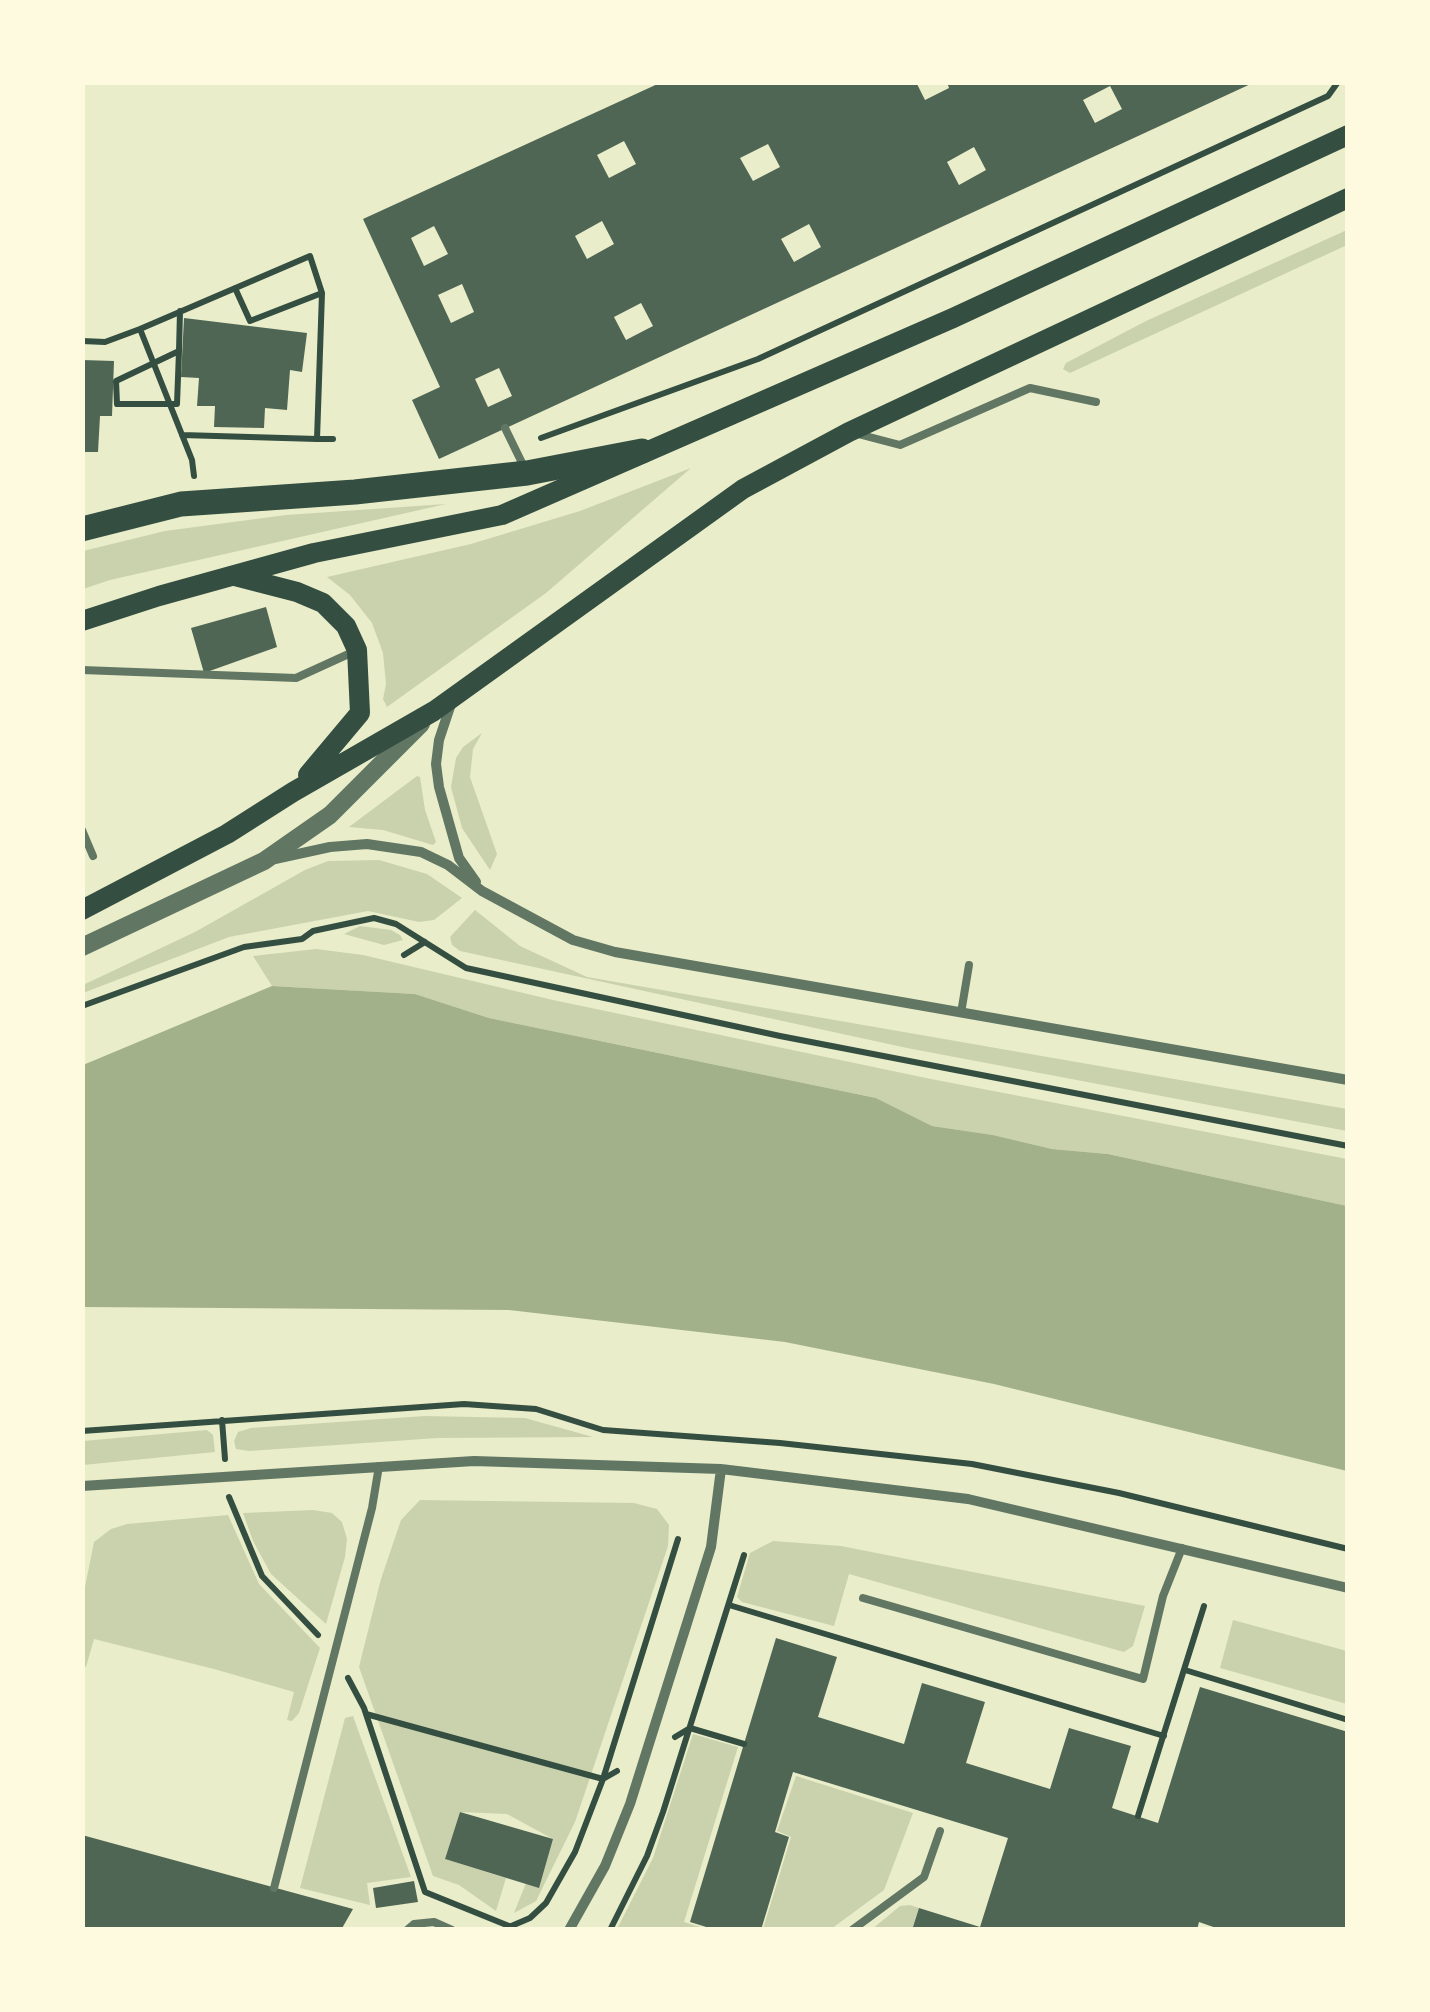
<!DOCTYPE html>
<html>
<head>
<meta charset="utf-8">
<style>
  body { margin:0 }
  #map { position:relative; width:1430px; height:2012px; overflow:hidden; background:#e9edc9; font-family:"Varela Round",sans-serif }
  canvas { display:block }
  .frame { position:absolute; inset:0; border:85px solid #fefae0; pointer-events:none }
</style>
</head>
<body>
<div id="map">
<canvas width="1430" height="2012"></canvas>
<div class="frame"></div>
</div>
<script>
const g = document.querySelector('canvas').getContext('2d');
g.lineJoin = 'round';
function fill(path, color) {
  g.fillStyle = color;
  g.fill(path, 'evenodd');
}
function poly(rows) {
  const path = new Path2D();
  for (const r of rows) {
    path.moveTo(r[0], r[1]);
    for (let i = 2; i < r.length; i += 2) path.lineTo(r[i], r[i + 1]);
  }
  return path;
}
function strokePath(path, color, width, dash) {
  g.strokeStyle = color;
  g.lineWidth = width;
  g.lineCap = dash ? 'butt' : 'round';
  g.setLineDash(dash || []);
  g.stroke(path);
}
fill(poly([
  [1347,230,1347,245,1070,373,1063,369,1066,363,1146,321],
  [691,468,546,593,387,707,383,699,386,684,383,653,372,623,350,595,327,577,471,544,580,511],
  [446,504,110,580,83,589,83,551,165,531,286,515],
  [482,733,473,749,470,777,497,854,490,870,462,828,451,787,456,758,463,747],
  [417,776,420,777,425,810,436,842,433,845,383,830,349,827],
  [379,860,427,874,462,898,434,920,419,922,368,911,229,937,83,993,83,985,195,932,305,870,328,861],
  [475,910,520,946,587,977,1347,1109,1347,1131,907,1048,460,951,452,945,450,937],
  [360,926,391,930,400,935,403,940,384,945,344,934],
  [316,949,363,955,553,1000,931,1079,1347,1159,1347,1206,1108,1154,1052,1149,993,1135,932,1126,876,1098,489,1018,415,994,272,986,253,956],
  [425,1416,525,1418,593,1437,438,1438,249,1451,236,1449,234,1441,238,1432,251,1428],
  [207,1430,213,1435,215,1452,83,1465,83,1441],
  [420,1500,634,1503,657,1509,669,1525,668,1546,575,1822,536,1901,514,1913,526,1883,553,1839,507,1814,460,1812,445,1859,506,1878,496,1911,459,1885,433,1876,359,1667,381,1579,401,1520],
  [313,1510,332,1513,342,1522,347,1539,345,1557,326,1624,271,1574,253,1541,243,1513],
  [228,1515,259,1584,320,1648,299,1713,292,1721,287,1720,294,1692,214,1669,94,1639,86,1667,83,1666,83,1597,94,1542,111,1529,127,1524],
  [773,1541,841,1546,1145,1606,1133,1646,1124,1652,849,1574,834,1626,742,1602,737,1597,750,1553],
  [1233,1620,1347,1651,1347,1704,1220,1668],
  [353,1716,411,1877,367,1883,370,1905,300,1888,345,1718],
  [693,1734,738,1747,684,1922,707,1929,617,1929,653,1858],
  [796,1776,913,1813,884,1890,831,1929,763,1929,791,1837,777,1831],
  [910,1905,919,1908,912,1929,871,1930,900,1906]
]), '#cad2ad');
fill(poly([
  [272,986,415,994,489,1018,876,1098,932,1126,993,1135,1052,1149,1108,1154,1347,1206,1347,1471,994,1384,785,1342,509,1310,83,1307,83,1065]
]), '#a3b18a');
fill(poly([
  [662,82,916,82,925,100,949,88,947,82,1255,82,439,459,412,400,440,387,363,219],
  [1110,86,1122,109,1095,123,1083,100],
  [624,141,636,164,609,178,597,155],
  [768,144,780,167,753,181,740,158],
  [974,147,986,170,959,185,947,162],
  [602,221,614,244,587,259,575,236],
  [809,224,821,247,794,262,781,239],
  [434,226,448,254,424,266,411,238],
  [462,284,474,312,451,323,438,295],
  [641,303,653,326,626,340,614,317],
  [499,368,512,396,488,407,475,379],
  [184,318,307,333,302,372,290,370,287,410,265,408,264,428,214,427,215,406,197,406,199,378,181,377],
  [82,360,114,361,112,416,100,416,98,452,82,452],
  [266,607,277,647,204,673,191,628],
  [776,1638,837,1657,818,1717,904,1744,922,1683,985,1702,966,1763,1050,1789,1069,1728,1131,1746,1112,1808,1158,1823,1200,1687,1348,1732,1348,1930,1222,1930,1199,1922,1197,1930,912,1930,919,1908,980,1927,1008,1838,793,1772,775,1832,789,1837,761,1930,716,1930,690,1922],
  [460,1812,553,1839,539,1888,445,1859],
  [82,1835,353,1909,341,1930,82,1930],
  [414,1881,418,1902,376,1908,373,1888]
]), '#4f6655');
strokePath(poly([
  [235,288,250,321,322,293],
  [82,341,105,342,140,329],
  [179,351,116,381,117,404,177,404,179,351,180,311],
  [182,435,317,439,322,293,310,256,140,329,192,460,194,476],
  [541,438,758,359,1328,96,1338,82],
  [317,439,333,439],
  [404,955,425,942],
  [82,1006,244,947,302,939,313,931,374,918,396,924,466,968,780,1036,1348,1146],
  [222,1420,225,1459],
  [82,1431,464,1404,536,1409,603,1430,780,1443,972,1464,1119,1493,1348,1549],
  [229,1497,262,1576,318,1635],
  [729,1605,1164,1736],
  [1185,1670,1348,1720],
  [348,1678,364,1708,425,1892,509,1926],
  [366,1714,603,1779,617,1771],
  [675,1737,690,1728,744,1744],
  [1138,1816,1204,1606],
  [509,1927,530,1918,546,1903,575,1852,603,1779,678,1539],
  [610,1930,647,1856,663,1812,744,1555]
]), '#344e41', 6);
strokePath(poly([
  [505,428,525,469],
  [858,434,900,445,1030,388,1096,402],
  [82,670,296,678,353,652],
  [82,830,93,856],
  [961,1013,969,965],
  [863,1598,1143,1679,1163,1596,1182,1548],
  [274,1888,372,1508,379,1466],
  [407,1930,414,1924,434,1922,452,1930],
  [852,1930,924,1877,940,1831]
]), '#617663', 8);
strokePath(poly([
  [451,704,439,740,436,764,439,787,459,858,476,882],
  [275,859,330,847,367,844,421,852,448,865,482,891,573,940,615,952,1348,1080],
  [82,1486,474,1461,721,1469,968,1499,1348,1588],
  [569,1930,605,1866,630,1804,711,1547,721,1469]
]), '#617663', 10);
strokePath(poly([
  [82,947,264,861,330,815,421,724]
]), '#617663', 18);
strokePath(poly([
  [235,576,297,592,323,603,346,626,357,650,360,713,308,775],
  [82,621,159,596,314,553,502,515,953,318,1348,135],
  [82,910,227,834,293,792,434,711,743,489,849,432,1348,198]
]), '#344e41', 20);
strokePath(poly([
  [82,529,181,504,355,492,527,473,642,451]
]), '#344e41', 25);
</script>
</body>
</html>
